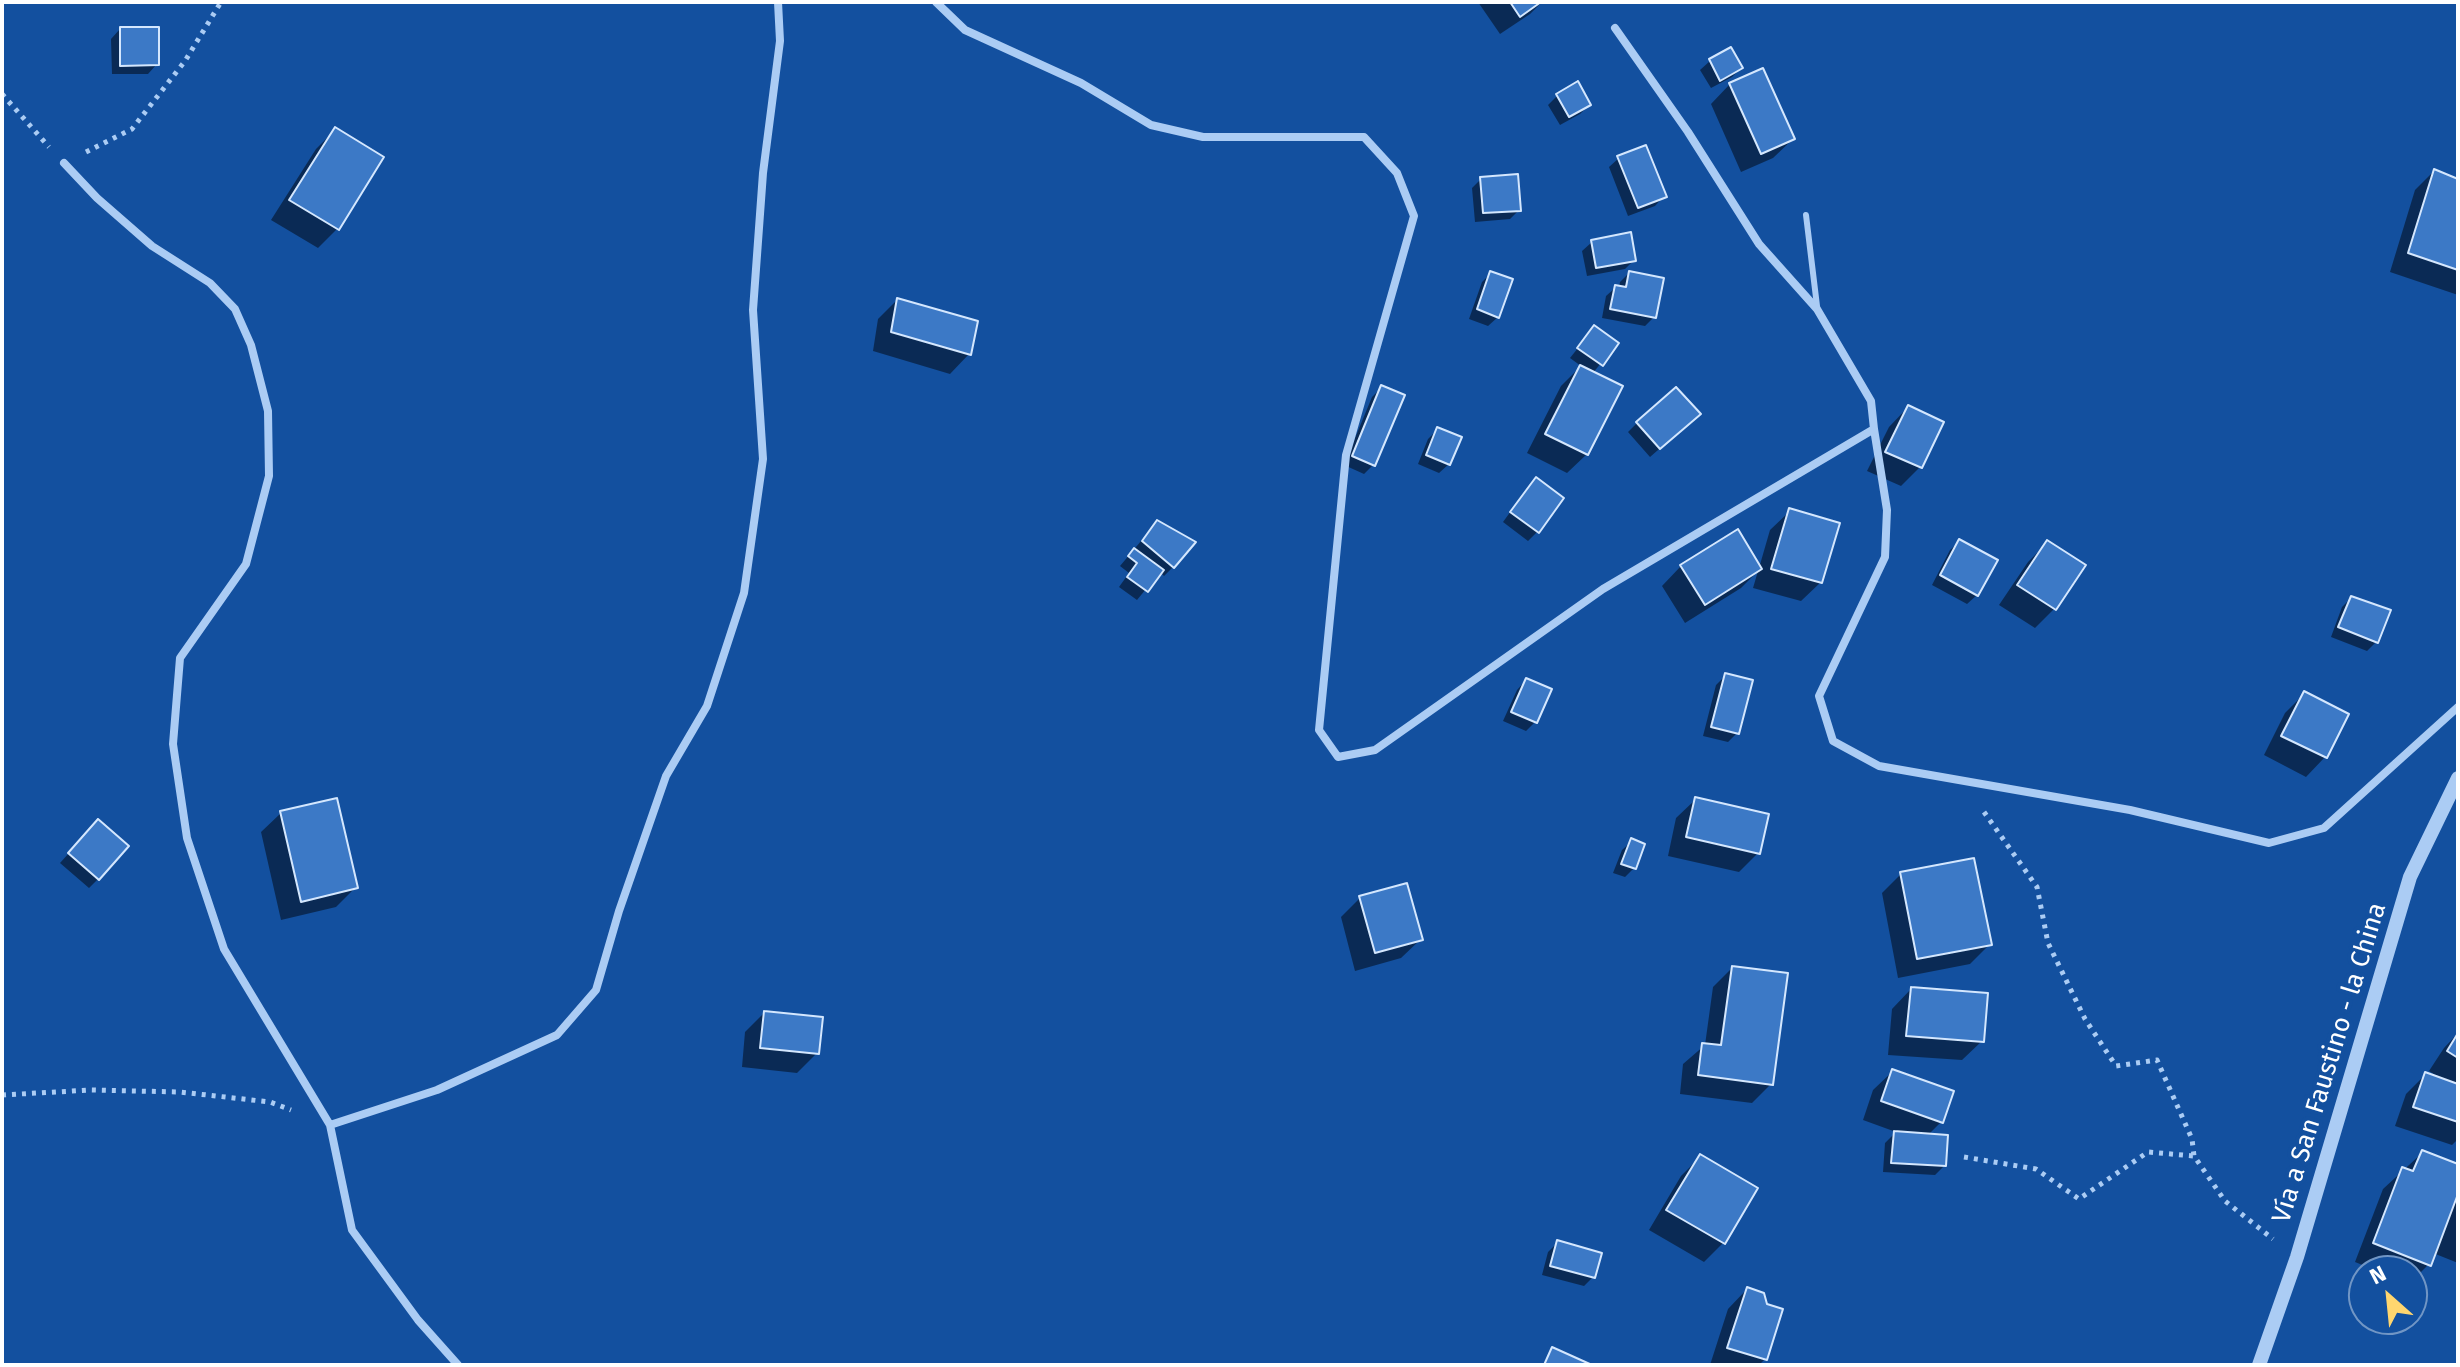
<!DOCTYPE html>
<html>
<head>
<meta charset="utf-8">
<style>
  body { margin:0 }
  #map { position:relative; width:2460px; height:1367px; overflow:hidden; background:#13509f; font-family:"Fira Sans",sans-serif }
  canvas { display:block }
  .frame { position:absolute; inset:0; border:4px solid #fff; pointer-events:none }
  .north { position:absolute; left:2348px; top:1255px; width:80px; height:80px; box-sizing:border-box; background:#13509f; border:2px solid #7196c5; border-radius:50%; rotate:333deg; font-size:22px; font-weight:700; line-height:32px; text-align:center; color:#fff }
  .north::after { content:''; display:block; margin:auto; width:28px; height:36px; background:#ffd66f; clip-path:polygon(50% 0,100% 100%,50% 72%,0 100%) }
</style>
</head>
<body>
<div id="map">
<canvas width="2460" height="1367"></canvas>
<div class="frame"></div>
<div class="north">N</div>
</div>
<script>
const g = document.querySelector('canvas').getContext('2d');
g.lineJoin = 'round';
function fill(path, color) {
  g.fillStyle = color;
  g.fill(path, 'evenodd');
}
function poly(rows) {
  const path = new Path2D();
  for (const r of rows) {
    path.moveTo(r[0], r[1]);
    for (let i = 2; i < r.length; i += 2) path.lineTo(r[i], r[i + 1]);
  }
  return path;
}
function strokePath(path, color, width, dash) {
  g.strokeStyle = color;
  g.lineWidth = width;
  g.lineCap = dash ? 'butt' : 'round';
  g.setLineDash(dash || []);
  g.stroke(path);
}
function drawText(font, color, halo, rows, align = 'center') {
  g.font = font + ' "Fira Sans",sans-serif';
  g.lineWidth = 8;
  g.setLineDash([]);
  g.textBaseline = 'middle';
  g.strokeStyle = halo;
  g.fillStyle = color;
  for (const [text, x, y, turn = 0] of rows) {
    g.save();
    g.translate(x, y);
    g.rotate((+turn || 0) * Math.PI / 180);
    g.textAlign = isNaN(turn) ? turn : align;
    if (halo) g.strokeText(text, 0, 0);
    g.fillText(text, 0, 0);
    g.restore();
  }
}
fill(poly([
  [1478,2,1542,2,1530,14,1500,34],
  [120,29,157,64,148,74,112,74,111,39],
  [1731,49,1741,68,1732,77,1711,88,1700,70,1710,61],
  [1730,84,1793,139,1773,158,1741,172,1711,104],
  [1557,96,1589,105,1580,114,1560,125,1548,105],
  [335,130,337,229,318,248,271,220,316,149],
  [1619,158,1664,196,1655,206,1628,216,1609,167],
  [2434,171,2458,181,2458,295,2390,272,2415,190],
  [1481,179,1519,210,1510,219,1475,222,1472,188],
  [1592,242,1634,260,1625,269,1587,276,1582,251],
  [1491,273,1498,317,1488,326,1469,319,1482,282],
  [1629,273,1654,317,1645,326,1602,318,1606,296,1616,287,1619,288,1620,282],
  [897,300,969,354,950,374,873,351,878,319],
  [1594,328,1617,343,1593,373,1587,454,1567,473,1527,453,1561,386,1581,366,1570,358],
  [1382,387,1373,465,1364,474,1344,465,1372,397],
  [1908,407,1920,467,1901,486,1867,471,1889,427],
  [1637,423,1689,423,1650,457,1628,432],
  [1438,429,1449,464,1439,473,1418,464,1428,439],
  [1527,489,1537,532,1528,541,1503,522],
  [1790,511,1821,582,1801,601,1753,588,1758,571,1741,588,1685,623,1662,586,1681,566,1737,532,1759,568,1770,530],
  [1157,522,1173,567,1164,576,1160,572,1137,600,1119,587,1129,573,1120,566],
  [1960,541,1977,595,1967,604,1932,585,1950,550],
  [2047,543,2083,566,2054,609,2035,628,1999,605,2028,562],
  [2351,598,2376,642,2367,651,2331,637,2342,607],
  [1725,676,1737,733,1728,742,1703,736,1716,685],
  [1526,680,1535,722,1526,731,1503,721,1517,690],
  [2304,694,2347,715,2325,757,2306,777,2264,755,2285,713],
  [1696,799,1758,853,1739,872,1668,856,1676,818],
  [281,813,355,888,336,907,281,920,261,832],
  [89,831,98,879,89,888,60,863],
  [1632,841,1634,868,1625,877,1613,873,1622,850],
  [1901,874,1990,944,1970,964,1898,978,1882,893],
  [1360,898,1421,939,1401,958,1355,971,1341,917],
  [1732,968,1771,1084,1752,1103,1680,1094,1683,1064,1705,1045,1713,987],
  [1911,989,1982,1041,1962,1060,1888,1055,1892,1009],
  [764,1013,817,1053,797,1073,742,1067,745,1032],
  [2458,1033,2458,1139,2452,1145,2395,1126,2406,1094,2425,1075,2440,1078,2429,1071,2444,1048],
  [1893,1071,1941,1122,1927,1136,1944,1166,1935,1175,1883,1172,1885,1143,1896,1132,1863,1120,1873,1090],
  [2422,1153,2458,1167,2458,1263,2433,1253,2429,1264,2412,1281,2412,1271,2377,1271,2355,1262,2383,1189],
  [1700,1157,1723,1243,1704,1262,1649,1230,1681,1176],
  [1558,1242,1593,1277,1584,1286,1542,1275,1548,1252],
  [1747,1289,1765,1359,1759,1365,1710,1365,1728,1309]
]), '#0007');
const building = poly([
  [1510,2,1541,2,1520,17,1510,2],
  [120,27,159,27,159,65,120,66,120,27],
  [1731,47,1743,68,1720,81,1709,59,1731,47],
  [1763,68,1795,139,1761,154,1729,83,1763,68],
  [1578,81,1591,105,1569,117,1556,94,1578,81],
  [335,127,384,157,339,230,289,200,335,127],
  [1646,145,1667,197,1638,208,1617,156,1646,145],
  [2434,169,2458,179,2458,270,2408,253,2434,169],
  [1518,174,1521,211,1483,213,1480,177,1518,174],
  [1631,232,1636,261,1596,268,1591,240,1631,232],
  [1490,271,1513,279,1499,318,1477,309,1490,271],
  [1629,271,1664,278,1656,318,1610,309,1615,285,1626,287,1629,271],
  [897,298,978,321,971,355,891,332,897,298],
  [1594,325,1619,343,1603,366,1577,348,1594,325],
  [1580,365,1623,386,1588,455,1545,434,1580,365],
  [1381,385,1405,395,1375,466,1352,456,1381,385],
  [1676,387,1701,414,1660,449,1636,422,1676,387],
  [1908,405,1944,422,1922,468,1885,452,1908,405],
  [1437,427,1462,437,1450,465,1426,455,1437,427],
  [1536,477,1564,498,1539,533,1510,512,1536,477],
  [1789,508,1840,523,1822,583,1771,569,1789,508],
  [1157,520,1196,542,1174,568,1142,541,1157,520],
  [1738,529,1762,569,1705,605,1680,565,1738,529],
  [1959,539,1998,560,1978,596,1940,575,1959,539],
  [2047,540,2086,565,2056,610,2017,585,2047,540],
  [1134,548,1164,570,1148,592,1127,577,1137,563,1128,556,1134,548],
  [2351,596,2391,610,2378,643,2338,627,2351,596],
  [1725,673,1753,680,1739,734,1711,727,1725,673],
  [1526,678,1552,689,1537,723,1511,712,1526,678],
  [2304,691,2349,714,2327,758,2281,736,2304,691],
  [1695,797,1769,814,1760,854,1686,837,1695,797],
  [337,798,358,888,301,902,280,811,337,798],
  [98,819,129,846,99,880,68,853,98,819],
  [1631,838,1645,844,1636,869,1621,864,1631,838],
  [1974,858,1992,945,1917,959,1900,872,1974,858],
  [1407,883,1423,940,1375,953,1359,896,1407,883],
  [1732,966,1788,973,1773,1085,1698,1075,1702,1043,1721,1045,1732,966],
  [1911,987,1988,993,1984,1042,1906,1036,1911,987],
  [764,1011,823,1017,819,1054,760,1048,764,1011],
  [2458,1033,2458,1058,2447,1051,2458,1033],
  [1892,1069,1954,1091,1943,1123,1881,1101,1892,1069],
  [2425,1072,2458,1084,2458,1122,2413,1107,2425,1072],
  [1894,1131,1948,1135,1946,1166,1891,1163,1894,1131],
  [2422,1150,2458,1164,2458,1194,2431,1266,2373,1243,2402,1167,2413,1171,2422,1150],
  [1700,1154,1758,1188,1725,1244,1666,1210,1700,1154],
  [1557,1240,1602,1253,1595,1278,1550,1266,1557,1240],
  [1747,1287,1764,1293,1767,1304,1783,1309,1767,1360,1727,1348,1747,1287],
  [1552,1347,1592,1365,1544,1365,1552,1347]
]);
fill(building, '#3c79c6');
strokePath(building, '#d4e7fe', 2);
strokePath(poly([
  [2,94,49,147],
  [86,152,132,129,185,61,221,2],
  [1984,812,2037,887,2048,943,2085,1019,2116,1066,2157,1060,2192,1139,2194,1156,2225,1201,2273,1239],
  [2,1095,91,1090,180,1092,270,1102,291,1110],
  [1964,1157,2036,1169,2079,1199,2148,1152,2194,1156]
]), '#abccf4', 5, [4, 6]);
strokePath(poly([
  [1806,215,1817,306]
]), '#abccf4', 6);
strokePath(poly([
  [936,2,965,30,1081,83,1151,125,1203,137,1364,137,1397,173,1414,216,1346,455,1319,730,1338,757,1375,750,1603,589,1874,429,1887,510,1885,557,1819,696,1833,741,1879,766,2130,810,2269,843,2324,828,2458,707],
  [1615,28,1688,132,1759,244,1817,309,1871,401,1874,429],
  [64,163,97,198,152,246,210,283,235,309,251,345,268,411,269,476,246,564,180,658,173,744,187,838,224,949,330,1125,352,1230,418,1320,458,1365],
  [330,1125,437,1090,557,1035,596,990,619,911,666,776,707,706,744,593,763,459,753,310,763,173,780,41,778,2]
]), '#abccf4', 8);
strokePath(poly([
  [2259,1365,2297,1257,2410,877,2458,778]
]), '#abccf4', 14);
drawText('26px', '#fff', '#13509f', [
  ["Vía a San Faustino - la China",2330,1063,-73]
]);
</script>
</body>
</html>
